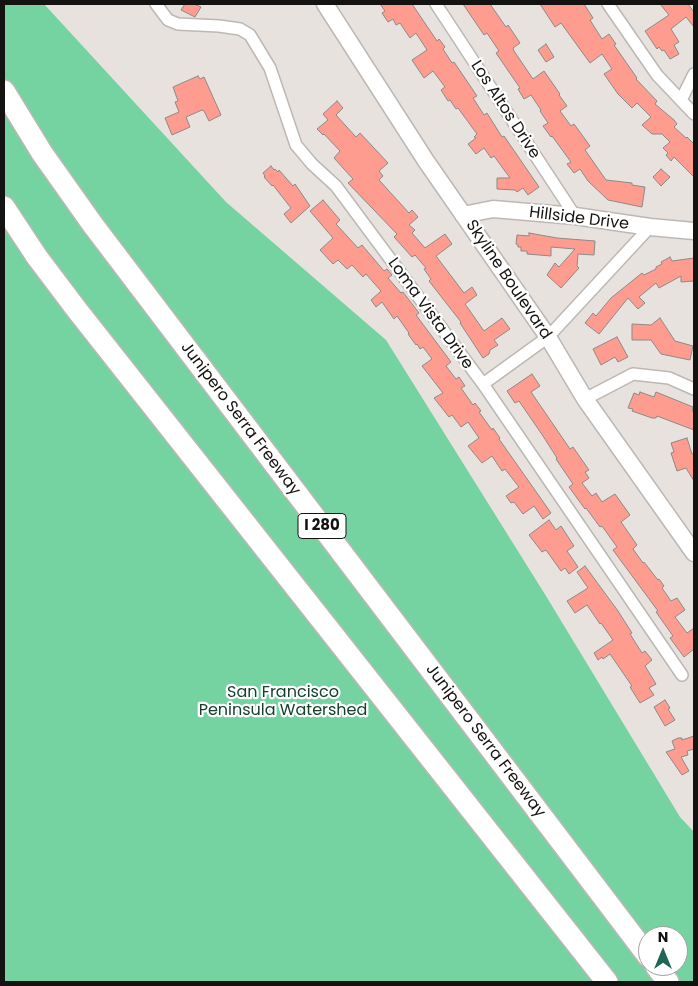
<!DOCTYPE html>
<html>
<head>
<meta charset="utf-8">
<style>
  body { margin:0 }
  #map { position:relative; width:698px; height:986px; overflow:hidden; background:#e7e2de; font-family:Poppins,sans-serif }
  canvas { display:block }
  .frame { position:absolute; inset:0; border:5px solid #141311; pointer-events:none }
  .north { position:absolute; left:638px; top:926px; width:50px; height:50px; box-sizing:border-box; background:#fff; border:1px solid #a1a1a0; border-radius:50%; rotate:0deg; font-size:14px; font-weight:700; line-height:20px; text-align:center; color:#141311 }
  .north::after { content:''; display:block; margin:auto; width:18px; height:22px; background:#216556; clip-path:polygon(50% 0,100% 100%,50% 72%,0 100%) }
</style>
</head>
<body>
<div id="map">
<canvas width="698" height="986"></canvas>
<div class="frame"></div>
<div class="north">N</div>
</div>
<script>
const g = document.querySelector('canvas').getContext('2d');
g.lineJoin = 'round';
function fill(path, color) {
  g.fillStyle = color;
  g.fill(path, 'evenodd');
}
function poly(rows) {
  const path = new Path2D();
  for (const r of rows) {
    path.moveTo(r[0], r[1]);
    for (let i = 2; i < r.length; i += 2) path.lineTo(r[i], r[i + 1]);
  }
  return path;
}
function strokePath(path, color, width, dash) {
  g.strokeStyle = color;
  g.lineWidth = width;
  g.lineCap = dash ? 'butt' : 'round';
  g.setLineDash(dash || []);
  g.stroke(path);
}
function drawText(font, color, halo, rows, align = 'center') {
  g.font = font + ' Poppins,sans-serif';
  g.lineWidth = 4.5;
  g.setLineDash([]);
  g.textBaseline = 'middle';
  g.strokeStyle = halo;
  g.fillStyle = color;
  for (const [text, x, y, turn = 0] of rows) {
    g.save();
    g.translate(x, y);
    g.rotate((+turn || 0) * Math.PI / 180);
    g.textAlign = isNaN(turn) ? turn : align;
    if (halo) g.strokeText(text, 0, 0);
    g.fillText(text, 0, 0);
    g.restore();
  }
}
fill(poly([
  [4,4,44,4,226,202,386,340,546,596,680,817,694,832,694,982,4,982],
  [648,936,678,936,678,966,648,966]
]), '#75d2a1');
const building = poly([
  [185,4,194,4,201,7,195,17,181,10,185,4],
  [380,4,412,4,437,41,439,39,445,47,443,49,452,63,454,62,477,96,473,98,484,115,487,113,502,137,504,136,539,187,528,195,523,188,517,192,515,190,497,189,497,178,510,178,494,156,491,158,484,148,476,154,468,144,476,138,474,137,477,134,458,108,456,109,450,100,448,101,441,90,445,87,433,71,424,78,412,60,427,50,416,33,410,38,400,23,396,25,393,19,388,22,382,13,385,11,380,4],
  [463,4,490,4,506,27,508,25,520,43,513,48,514,51,533,79,544,71,560,94,559,95,567,106,560,111,571,126,574,124,590,146,585,150,606,180,632,183,632,185,645,187,642,207,608,200,588,181,580,169,574,173,567,164,571,162,552,136,551,137,543,126,548,123,540,111,541,110,531,95,524,99,518,89,520,88,496,53,499,51,487,33,484,35,463,4],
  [540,4,584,4,593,18,590,20,602,39,609,34,616,44,614,45,637,78,636,79,657,101,655,104,674,120,677,124,674,127,686,138,687,137,694,144,694,177,674,157,671,161,666,155,668,153,663,148,670,142,662,134,652,134,642,125,651,117,637,103,632,108,618,94,604,74,612,69,602,54,590,63,561,23,555,27,540,4],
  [660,4,688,4,694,12,694,27,686,17,671,29,679,42,674,45,679,54,670,59,664,50,662,51,659,47,657,49,645,31,669,15,660,4],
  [546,44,554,57,546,62,538,50,546,44],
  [198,76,200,79,204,77,221,115,209,121,204,111,202,110,186,117,190,127,172,135,165,118,179,112,175,102,178,101,173,87,198,76],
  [337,101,343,108,336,115,356,137,360,133,388,163,379,171,383,176,379,180,409,213,412,210,418,217,409,225,415,230,412,233,425,248,445,234,452,244,436,256,464,293,472,287,477,295,465,304,484,331,502,318,510,329,494,340,498,345,490,350,489,354,483,358,460,323,461,322,429,281,431,279,424,269,426,268,415,255,412,257,394,237,397,234,348,183,353,179,334,158,340,151,324,134,323,135,317,129,328,120,323,114,337,101],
  [271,166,274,170,275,169,278,172,279,170,293,186,295,184,310,206,291,223,284,214,291,208,273,185,272,186,264,177,265,176,263,173,271,166],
  [661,169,670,177,661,186,653,177,661,169],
  [323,200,340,220,336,224,358,248,362,245,384,271,387,269,392,275,388,278,401,293,403,292,419,313,416,315,451,362,446,366,456,379,459,377,465,386,461,388,473,405,475,403,481,411,479,412,492,430,493,428,500,438,499,439,551,513,543,519,534,506,523,514,514,502,511,503,506,496,519,487,505,469,502,471,492,456,482,463,468,446,479,438,468,422,461,427,452,415,449,417,434,398,443,393,422,366,432,359,423,347,420,349,417,344,416,345,408,334,409,333,397,316,394,319,382,302,376,307,371,300,381,291,366,274,363,277,352,265,347,269,338,260,333,264,320,250,333,238,310,211,323,200],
  [529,233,557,238,595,241,594,255,578,254,577,266,579,268,561,288,547,275,555,263,559,267,575,249,551,247,551,256,527,254,527,251,521,251,521,247,518,247,518,245,516,244,517,235,529,236,529,233],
  [670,257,672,261,694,258,694,281,681,282,681,276,659,288,656,283,639,297,645,303,638,309,628,298,599,334,585,323,593,313,596,316,611,298,642,273,644,275,656,269,656,267,662,264,661,262,670,257],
  [660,318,675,341,693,346,690,360,661,354,651,340,632,340,632,324,651,325,660,318],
  [617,337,628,357,618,362,615,357,601,365,593,349,617,337],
  [532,374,540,386,531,392,570,449,573,447,589,470,585,472,589,478,582,483,592,496,596,493,602,502,615,494,630,515,621,522,637,545,633,549,643,563,644,562,654,575,658,580,659,579,664,586,662,588,671,601,677,598,685,610,675,617,687,633,694,628,694,649,684,657,670,638,673,636,656,612,658,611,613,550,617,547,602,526,600,527,586,508,585,509,569,487,573,484,556,459,557,458,543,436,519,401,515,403,507,391,532,374],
  [640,392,654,397,656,392,693,407,692,411,694,412,694,430,657,416,656,418,652,418,632,411,633,409,628,408,634,393,639,395,640,392],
  [687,438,692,454,694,453,694,481,686,468,677,471,671,453,674,452,671,443,687,438],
  [549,520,556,530,561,526,574,546,567,551,578,567,569,574,565,568,561,571,546,550,542,552,529,535,549,520],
  [585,566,618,611,632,633,630,634,642,653,645,651,652,660,645,666,656,684,649,688,654,695,640,703,630,687,632,686,610,654,603,659,602,657,598,660,594,653,613,640,601,623,600,624,587,605,575,613,567,601,588,588,577,572,585,566],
  [665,700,670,708,668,709,675,720,665,726,654,707,665,700],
  [694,736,694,749,687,751,688,755,681,757,689,771,682,775,666,752,675,749,672,741,678,738,682,738,682,740,694,736]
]);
fill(building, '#fe9c90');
strokePath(building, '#8f8887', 1);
const street = poly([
  [156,4,168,20,178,24,219,26,240,29,250,35,270,68,296,145,312,164,336,186,483,384,682,675],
  [436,4,575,216],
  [608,4,657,75,694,114],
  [681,100,694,74],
  [483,384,548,337,650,227],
  [585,399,633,374,669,378,694,389]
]);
const secondary = poly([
  [325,4,426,161,548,337,585,399,694,553],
  [463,215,493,209,575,216,650,227,694,231]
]);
const highway = poly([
  [4,91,42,153,93,225,648,956],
  [4,207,37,257,77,310,607,982],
  [656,966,668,982]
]);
strokePath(street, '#bdb8b4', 14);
strokePath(secondary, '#bdb8b4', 19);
strokePath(highway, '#bdb8b4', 24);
strokePath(street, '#fff', 11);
strokePath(secondary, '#fff', 16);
strokePath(highway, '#fff', 21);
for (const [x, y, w] of [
  [322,526,48]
]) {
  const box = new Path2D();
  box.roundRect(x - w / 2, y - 12.5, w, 25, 4);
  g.fillStyle = '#fff';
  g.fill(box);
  strokePath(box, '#141311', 1);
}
drawText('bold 15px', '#141311', null, [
  ["I 280",322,526]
]);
drawText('16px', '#141311', '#fff', [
  ["Los Altos Drive",505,110,57],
  ["Hillside Drive",579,219,7],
  ["Skyline Boulevard",508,280,56],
  ["Loma Vista Drive",430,314,54],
  ["Junipero Serra Freeway",240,419,53],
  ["Junipero Serra Freeway",485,741,53]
]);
drawText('16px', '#16402c', '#fff', [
  ["San Francisco",283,693],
  ["Peninsula Watershed",283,711]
]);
</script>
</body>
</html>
